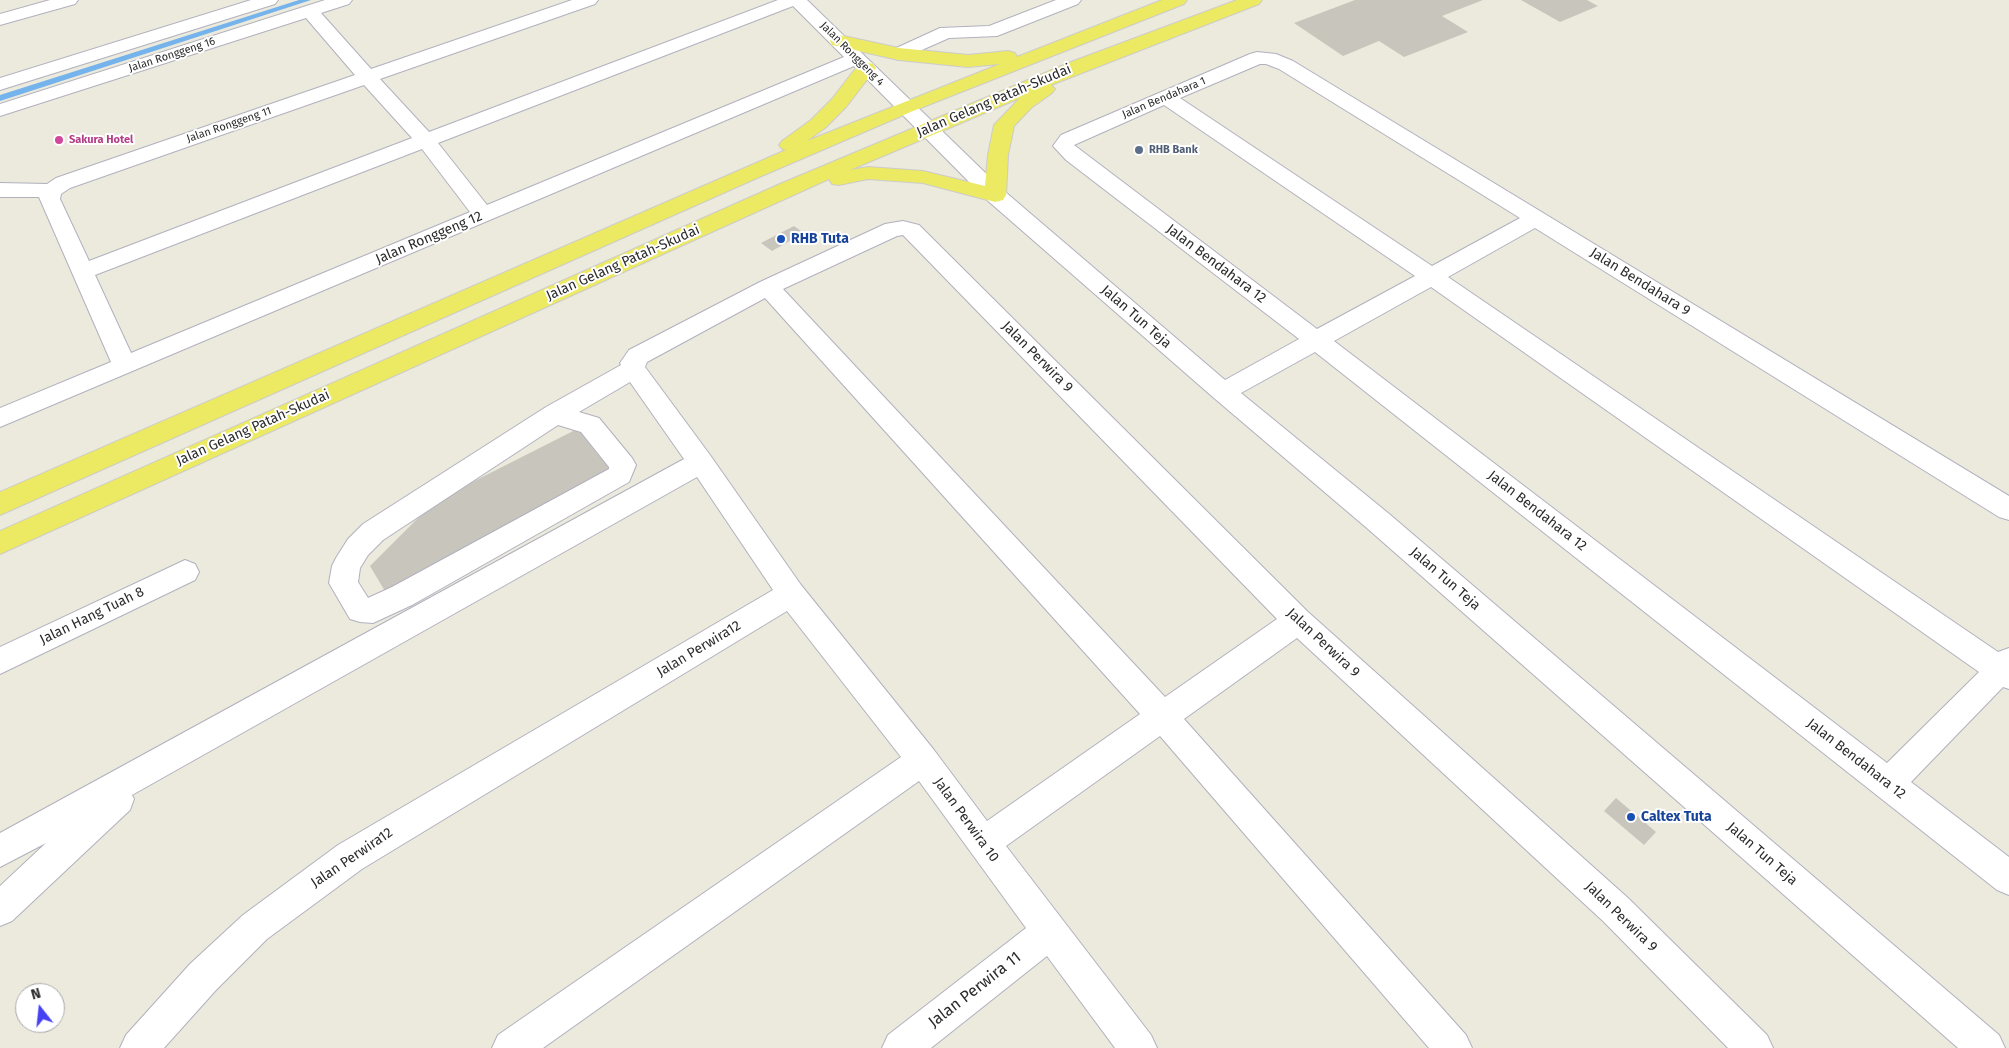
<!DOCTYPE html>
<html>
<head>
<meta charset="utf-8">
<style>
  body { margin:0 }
  #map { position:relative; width:2009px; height:1048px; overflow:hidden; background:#ece9dd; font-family:"Fira Sans",sans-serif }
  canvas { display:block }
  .north { position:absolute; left:15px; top:983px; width:50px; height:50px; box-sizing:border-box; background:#fff; border:1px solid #aaa; border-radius:50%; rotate:344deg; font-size:14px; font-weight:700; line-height:20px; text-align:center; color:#2b2b2b }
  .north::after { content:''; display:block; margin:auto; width:18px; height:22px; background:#4642f4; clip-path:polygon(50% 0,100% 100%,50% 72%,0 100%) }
</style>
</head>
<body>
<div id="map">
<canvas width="2009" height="1048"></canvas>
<div class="north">N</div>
</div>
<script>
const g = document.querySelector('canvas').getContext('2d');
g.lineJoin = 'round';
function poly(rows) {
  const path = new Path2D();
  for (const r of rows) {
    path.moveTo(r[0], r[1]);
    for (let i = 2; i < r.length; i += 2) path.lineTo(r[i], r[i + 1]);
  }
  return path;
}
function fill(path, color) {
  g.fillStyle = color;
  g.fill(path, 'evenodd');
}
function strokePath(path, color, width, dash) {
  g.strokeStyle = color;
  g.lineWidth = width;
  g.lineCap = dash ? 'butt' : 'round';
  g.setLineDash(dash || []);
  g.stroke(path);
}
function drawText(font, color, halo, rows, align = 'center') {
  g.font = font + ' "Fira Sans",sans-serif';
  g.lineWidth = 4;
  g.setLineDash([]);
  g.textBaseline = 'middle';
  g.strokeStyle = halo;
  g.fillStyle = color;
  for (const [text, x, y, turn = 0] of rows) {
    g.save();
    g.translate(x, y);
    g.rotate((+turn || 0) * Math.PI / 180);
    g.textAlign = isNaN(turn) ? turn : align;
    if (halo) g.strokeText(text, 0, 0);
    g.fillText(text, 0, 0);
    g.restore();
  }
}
fill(poly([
  [299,0,311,0,0,101,0,95,299,0]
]), '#74b3eb');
fill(poly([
  [1355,0,1483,0,1442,16,1468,32,1404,57,1379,41,1343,56,1294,23],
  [1521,0,1587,0,1598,6,1560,22],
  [794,226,804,233,772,251,761,243],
  [583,426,618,470,386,593,370,566,435,501],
  [1616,798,1656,832,1644,845,1604,811]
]), '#c8c5bd');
const minor = poly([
  [50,0,78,0,75,4,0,25,0,14,50,0],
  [251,0,278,0,275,4,0,90,0,78,251,0],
  [325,0,352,0,349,4,321,13,371,69,572,0,598,0,595,4,380,79,429,132,778,0,807,0,1003,190,1225,380,1299,339,1066,160,1053,146,1061,135,1250,54,1257,52,1276,54,1293,61,2009,496,2009,520,1999,517,1535,228,1448,277,1998,652,2009,648,2009,689,2003,687,1911,782,2009,857,2009,895,1997,890,1315,352,1241,393,1388,513,1999,1035,2005,1048,1958,1048,1368,529,1214,398,987,200,854,66,0,427,0,408,111,362,39,197,0,197,0,183,47,184,56,178,355,75,306,18,0,116,0,104,325,0],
  [793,6,844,57,487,205,438,143,793,6],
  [1260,64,1266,64,1279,69,1520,218,1432,266,1180,98,1260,64],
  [364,85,412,138,89,261,60,199,61,194,70,188,364,85],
  [1164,105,1415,276,1317,329,1074,145,1164,105],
  [422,149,470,212,131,353,95,275,422,149],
  [1431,287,1979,672,1887,763,1334,341,1431,287],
  [1056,0,1081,0,1078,4,997,36,949,38,899,60,892,58,890,54,892,50,940,28,989,26,1056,0],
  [903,221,919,225,1308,612,1628,898,1767,1035,1773,1048,1728,1048,1604,922,1297,638,1184,719,1466,1035,1472,1048,1429,1048,1160,736,1006,846,1151,1035,1157,1048,1115,1048,1047,956,931,1048,882,1048,888,1035,1026,928,919,781,543,1048,492,1048,498,1035,901,757,787,611,362,869,267,939,216,990,164,1048,120,1048,126,1035,190,964,243,915,338,845,773,590,697,477,132,795,134,799,130,810,12,921,0,926,0,886,46,843,0,867,0,833,684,459,630,382,579,412,599,418,632,458,636,465,629,482,412,605,373,623,360,622,350,619,329,583,332,566,336,558,348,539,363,524,546,407,621,365,620,363,629,350,760,282,885,224,903,221],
  [903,235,1277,619,1165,697,783,289,897,236,903,235],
  [765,298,1140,714,987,821,934,750,801,585,710,455,645,367,647,362,765,298],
  [558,425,581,432,609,467,609,469,392,587,368,598,358,582,360,568,368,555,383,540,558,425],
  [185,560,195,564,199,572,195,580,0,674,0,647,185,560]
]);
const major = poly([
  [1162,0,1187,0,1184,4,913,111,757,178,0,515,0,492,786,150,782,149,779,145,782,141,811,120,832,99,859,64,866,62,873,64,876,68,846,107,825,128,807,141,1000,64,968,67,899,60,832,45,830,41,832,37,839,35,899,48,968,55,1008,51,1015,53,1017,57,1162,0],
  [1237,0,1262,0,1259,4,1051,85,1055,89,1052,93,1031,108,1014,126,1008,155,1006,195,1003,200,995,202,923,183,868,179,839,185,832,184,829,179,0,554,0,531,780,184,1071,62,1237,0],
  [1020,98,994,125,988,155,985,186,923,171,868,167,850,170,1020,98]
]);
strokePath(minor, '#b1b1be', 2);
strokePath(major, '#ccc', 2);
fill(minor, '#fff');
fill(major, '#ece962');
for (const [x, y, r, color] of [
  [59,140,5,"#d1479c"],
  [1139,150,5,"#5c6f8a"],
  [781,239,5,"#1a4fb4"],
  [1631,817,5,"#1a4fb4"]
]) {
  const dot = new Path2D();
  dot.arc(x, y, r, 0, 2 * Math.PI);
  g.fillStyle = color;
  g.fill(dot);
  strokePath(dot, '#fff', 2);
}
drawText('11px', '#2b2b2b', '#fff', [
  ["Jalan Ronggeng 4",852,54,45],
  ["Jalan Ronggeng 16",172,55,-18],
  ["Jalan Bendahara 1",1164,98,-23],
  ["Jalan Ronggeng 11",229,125,-19]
]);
drawText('bold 11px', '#b23c85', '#fff', [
  ["Sakura Hotel",69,140]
], 'left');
drawText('bold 11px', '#4e5e75', '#fff', [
  ["RHB Bank",1149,150]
], 'left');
drawText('14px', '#2b2b2b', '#fff', [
  ["Jalan Gelang Patah-Skudai",994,101,-23],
  ["Jalan Ronggeng 12",429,238,-23],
  ["Jalan Gelang Patah-Skudai",623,263,-24],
  ["Jalan Bendahara 12",1216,264,37],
  ["Jalan Bendahara 9",1640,282,32],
  ["Jalan Tun Teja",1136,317,41],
  ["Jalan Perwira 9",1037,357,45],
  ["Jalan Gelang Patah-Skudai",253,428,-24],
  ["Jalan Bendahara 12",1537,511,38],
  ["Jalan Tun Teja",1445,579,41],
  ["Jalan Hang Tuah 8",92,616,-26],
  ["Jalan Perwira 9",1323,643,43],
  ["Jalan Perwira12",699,649,-31],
  ["Jalan Bendahara 12",1856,759,38],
  ["Jalan Perwira 10",966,820,54],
  ["Jalan Tun Teja",1762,854,41],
  ["Jalan Perwira12",352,858,-34],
  ["Jalan Perwira 9",1621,917,44]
]);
drawText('bold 14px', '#164399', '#fff', [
  ["RHB Tuta",791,239],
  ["Caltex Tuta",1641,817]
], 'left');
drawText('16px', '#2b2b2b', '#fff', [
  ["Jalan Perwira 11",975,990,-38]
]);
</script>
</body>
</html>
